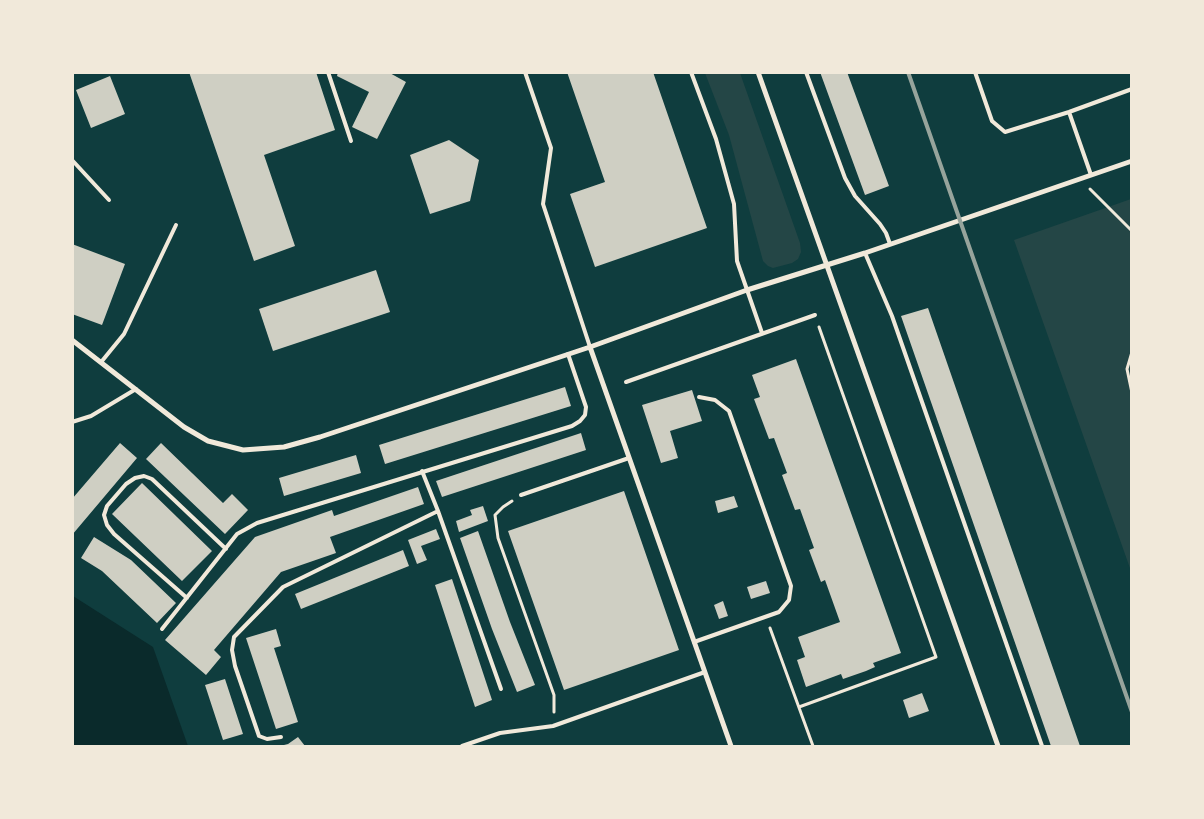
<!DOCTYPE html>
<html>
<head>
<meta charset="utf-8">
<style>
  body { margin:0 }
  #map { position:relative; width:1204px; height:819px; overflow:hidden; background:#0f3d3e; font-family:"Sofia Sans Condensed",sans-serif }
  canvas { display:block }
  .frame { position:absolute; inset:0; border:74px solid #f1e9da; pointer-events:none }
</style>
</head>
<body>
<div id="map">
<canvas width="1204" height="819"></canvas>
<div class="frame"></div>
</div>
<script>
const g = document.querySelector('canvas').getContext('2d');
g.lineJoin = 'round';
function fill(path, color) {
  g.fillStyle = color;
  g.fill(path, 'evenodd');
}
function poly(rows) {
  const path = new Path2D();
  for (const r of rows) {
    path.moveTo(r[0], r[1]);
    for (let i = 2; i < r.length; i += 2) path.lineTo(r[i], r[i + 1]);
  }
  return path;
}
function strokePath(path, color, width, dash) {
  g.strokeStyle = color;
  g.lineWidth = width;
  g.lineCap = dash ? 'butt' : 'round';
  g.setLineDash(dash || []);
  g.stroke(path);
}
fill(poly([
  [705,73,740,73,800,243,801,252,798,259,792,263,773,268,768,266,763,261,729,135],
  [1131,199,1131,571,1014,240]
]), '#244646');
fill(poly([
  [73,596,153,647,188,746,73,746]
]), '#0a2a2b');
fill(poly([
  [189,72,316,72,335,130,264,155,295,246,254,261],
  [338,72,388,72,406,82,377,139,352,127,369,92,337,76],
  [567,72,653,72,707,228,595,267,570,194,605,182],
  [820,72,847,72,889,186,865,195],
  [110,76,125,114,91,128,76,90],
  [449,140,479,160,470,201,430,214,410,155],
  [72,244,125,264,102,325,72,314],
  [376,270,390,312,273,351,259,309],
  [928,308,1080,746,1051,746,901,316],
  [796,359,901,653,873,663,875,667,866,671,843,679,841,674,806,687,797,660,805,657,798,637,840,622,825,580,821,582,809,550,814,548,800,509,795,510,782,475,787,473,774,438,769,439,754,399,760,397,752,375],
  [565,387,571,406,385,464,379,445],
  [692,390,702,421,670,431,678,458,661,463,642,405],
  [581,433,586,450,442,497,436,481],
  [120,443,137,458,72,535,72,499],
  [161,443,223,503,232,494,248,510,225,534,146,459],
  [356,455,361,473,284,496,279,478],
  [142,483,212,551,182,581,112,514],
  [418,487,424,504,330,537,336,553,281,572,214,650,221,657,206,675,165,640,255,537,332,510,334,516],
  [624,491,679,650,564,690,508,531],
  [734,496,738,507,718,513,715,501],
  [483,506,488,521,459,532,456,521,472,515,470,510],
  [436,529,440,539,421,546,427,560,417,564,408,540],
  [478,531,510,622,535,685,517,692,492,629,460,538],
  [94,537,131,560,176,603,157,623,102,571,81,558],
  [403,550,409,566,301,609,295,594],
  [452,579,492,700,475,707,435,585],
  [766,581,770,593,751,599,747,587],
  [723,601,728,616,719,619,714,605],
  [276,629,281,646,274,648,298,722,276,729,246,638],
  [225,679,243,734,223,740,205,685],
  [922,693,929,711,909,718,903,700],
  [298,737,305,746,280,746,288,744]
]), '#cfcfc3');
strokePath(poly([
  [1090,189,1132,231],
  [1132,352,1127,369,1132,393],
  [512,501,503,507,495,515,498,538,554,695,554,712],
  [770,628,813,746],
  [799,707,936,657,819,327]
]), '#f1e9da', 3);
strokePath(poly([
  [328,72,351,141],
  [525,72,551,148,543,204,590,347],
  [691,72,716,139,734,204,737,261,762,333],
  [806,72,845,178,855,196,880,224,886,233,890,244],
  [975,72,992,121,1005,132,1069,112,1132,89],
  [72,73,74,72],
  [1069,112,1091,175],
  [72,160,109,200],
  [865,253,892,316,1042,746],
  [102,361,124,334,176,225],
  [626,382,815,315],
  [72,422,91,416,136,389],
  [422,471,438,511,501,689],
  [521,495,629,458],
  [187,598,114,534,107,525,104,515,107,506,126,484,135,478,144,476,152,479,226,549],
  [162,629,237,534,257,523,572,426,580,421,585,415,586,407,568,354],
  [694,642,779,612,789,600,791,586,729,411,715,400,699,397],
  [281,737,267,739,259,736,235,666,232,650,234,637,283,587,438,511],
  [462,746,500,733,553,726,705,672]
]), '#f1e9da', 4);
strokePath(poly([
  [758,72,998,746],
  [72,340,184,427,208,441,243,450,284,447,320,437,590,347,747,290,865,253,1132,161],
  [590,347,731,746]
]), '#f1e9da', 5);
strokePath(poly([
  [908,72,1132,712]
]), '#97a49c', 4);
</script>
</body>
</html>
